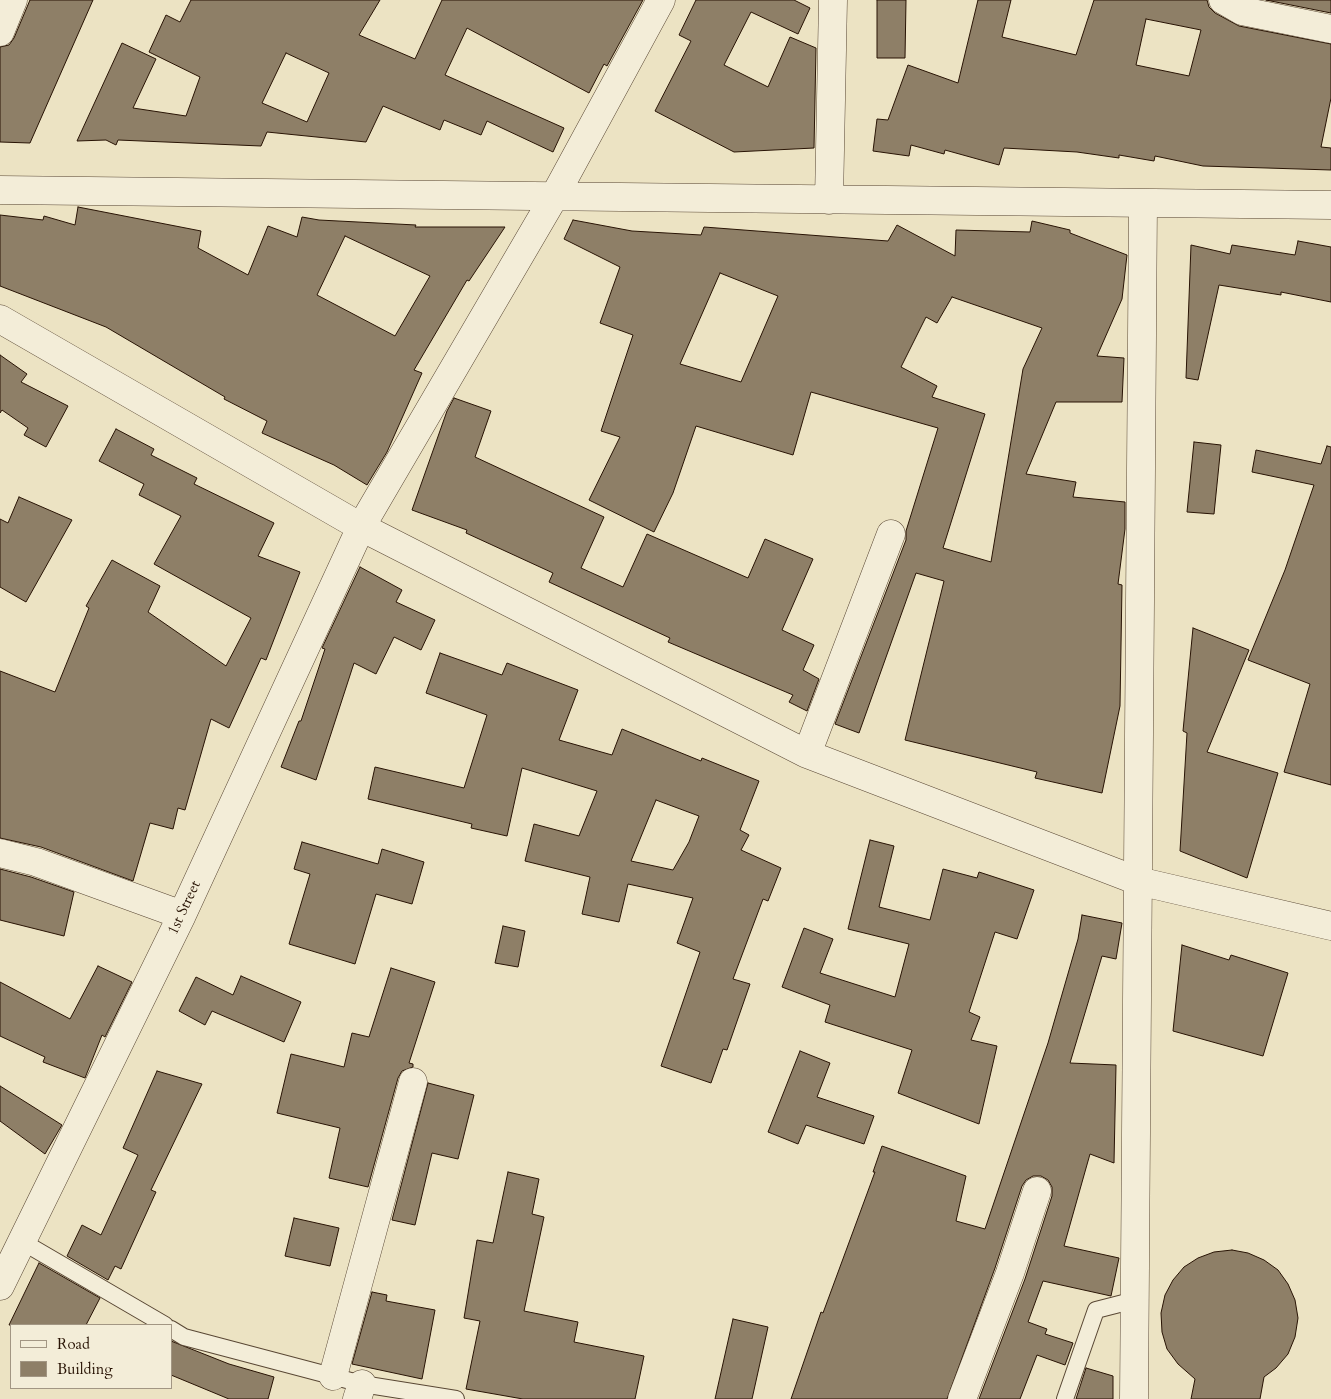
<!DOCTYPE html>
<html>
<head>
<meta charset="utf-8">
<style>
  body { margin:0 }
  #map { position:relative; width:1331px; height:1399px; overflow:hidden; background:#ece3c3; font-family:Cardo,serif }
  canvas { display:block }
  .legend { position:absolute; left:10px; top:1324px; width:162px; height:65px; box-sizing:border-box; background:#f3edd8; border:1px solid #a29683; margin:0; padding:6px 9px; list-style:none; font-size:15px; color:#281304 }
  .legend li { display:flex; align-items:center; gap:10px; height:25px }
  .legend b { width:25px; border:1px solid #a29683 }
</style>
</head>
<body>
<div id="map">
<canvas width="1331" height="1399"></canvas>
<ul class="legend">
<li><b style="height:6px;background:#f3edd8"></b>Road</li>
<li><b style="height:14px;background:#8e7f67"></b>Building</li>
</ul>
</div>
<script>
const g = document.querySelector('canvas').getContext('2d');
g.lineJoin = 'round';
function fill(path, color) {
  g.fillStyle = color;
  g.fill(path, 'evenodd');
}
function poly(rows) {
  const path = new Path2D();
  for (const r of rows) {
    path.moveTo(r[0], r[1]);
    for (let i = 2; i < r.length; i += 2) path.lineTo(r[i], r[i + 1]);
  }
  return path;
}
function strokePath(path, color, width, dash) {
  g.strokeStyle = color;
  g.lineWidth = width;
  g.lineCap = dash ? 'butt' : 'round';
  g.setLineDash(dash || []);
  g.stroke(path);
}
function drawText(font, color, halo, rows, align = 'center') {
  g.font = font + ' Cardo,serif';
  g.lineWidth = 5;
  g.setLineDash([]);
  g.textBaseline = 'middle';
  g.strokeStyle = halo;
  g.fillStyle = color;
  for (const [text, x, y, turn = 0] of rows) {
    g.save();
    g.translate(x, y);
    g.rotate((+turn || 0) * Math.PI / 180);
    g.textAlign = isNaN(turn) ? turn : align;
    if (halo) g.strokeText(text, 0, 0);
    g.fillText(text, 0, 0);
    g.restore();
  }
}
const building = poly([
  [30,0,93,0,30,143,0,142,0,47,9,45,14,38,30,0],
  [191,0,380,0,359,35,415,59,442,0,643,0,607,66,604,64,589,93,467,28,445,75,564,128,553,152,487,121,481,135,444,120,440,130,383,106,366,142,267,132,261,146,118,140,116,145,106,140,77,141,122,43,156,59,133,108,186,116,200,77,149,52,166,15,180,22,191,0],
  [286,53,329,73,307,122,262,103,286,53],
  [696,0,794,0,810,8,798,34,751,12,724,65,768,87,790,37,816,48,814,148,734,152,655,111,691,41,679,35,696,0],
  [877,0,906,0,905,58,877,58,877,0],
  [978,0,1011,0,1002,37,1076,55,1094,0,1207,0,1209,7,1215,13,1239,26,1331,44,1331,98,1321,147,1331,148,1331,170,1203,166,1155,156,1154,161,1119,155,1119,158,1077,152,1004,148,999,165,945,150,944,154,911,145,909,156,873,151,877,119,888,120,908,65,958,83,978,0],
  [1146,19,1201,30,1189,76,1136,65,1146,19],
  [1266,0,1331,0,1331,13,1266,0],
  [78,207,201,231,198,248,248,275,268,226,297,237,302,217,319,220,416,225,415,227,505,227,469,281,467,280,414,370,422,373,387,452,367,485,334,465,262,433,267,421,224,399,225,397,106,327,0,286,0,215,43,220,44,216,75,225,78,207],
  [345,236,430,276,395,336,317,295,345,236],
  [573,220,632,231,701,235,704,227,888,241,897,225,955,256,956,230,1030,232,1032,221,1070,230,1070,233,1127,255,1122,299,1097,356,1124,358,1122,402,1056,402,1026,474,1076,482,1073,497,1125,502,1125,529,1118,584,1122,585,1120,706,1102,793,1035,778,1037,772,905,740,944,581,916,573,859,733,835,724,906,540,906,531,938,428,811,392,793,455,696,426,673,493,654,532,589,500,620,437,601,431,633,335,600,323,620,267,564,239,573,220],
  [720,273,778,296,741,382,680,364,720,273],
  [952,297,1042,328,1023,369,991,562,943,548,985,414,932,397,937,386,901,367,926,317,937,323,952,297],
  [1298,241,1331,247,1331,302,1281,292,1281,295,1219,285,1198,380,1186,378,1191,245,1230,254,1232,245,1295,255,1298,241],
  [0,355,27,374,21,382,68,406,46,447,24,435,28,428,2,410,0,413,0,355],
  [454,398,491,411,475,457,604,517,581,568,623,587,647,534,748,578,765,539,813,559,782,630,814,645,803,670,819,679,807,711,789,702,793,695,668,642,670,638,549,582,553,573,466,533,467,530,412,510,447,411,454,398],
  [116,429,154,449,151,455,197,478,194,484,274,523,258,556,300,572,266,660,261,658,229,728,211,719,185,810,178,808,173,829,150,823,133,881,41,847,0,838,0,671,55,692,89,608,86,606,112,560,160,586,148,612,226,666,251,618,154,564,181,516,139,495,144,484,99,461,116,429],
  [1194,442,1221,445,1214,514,1187,512,1194,442],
  [1327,446,1331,447,1331,785,1284,772,1310,684,1248,660,1285,570,1314,485,1252,472,1256,450,1321,464,1327,446],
  [19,497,72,520,26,602,0,587,0,519,8,523,19,497],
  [360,567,402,590,396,602,435,620,421,650,394,637,376,674,354,663,316,780,281,767,299,721,301,721,325,649,322,648,360,567],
  [1193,628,1249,650,1207,752,1278,773,1247,878,1180,851,1187,733,1183,731,1193,628],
  [440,653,502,675,507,663,578,690,559,740,612,755,622,729,701,761,702,758,759,781,740,830,749,835,741,850,781,868,768,901,763,899,733,979,750,984,727,1050,723,1049,711,1083,661,1066,700,952,677,943,693,898,628,884,619,922,582,914,590,877,525,861,534,824,579,836,597,791,522,768,507,836,471,828,472,824,368,799,375,767,464,788,487,715,426,693,440,653],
  [656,800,699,816,689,842,673,870,631,861,656,800],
  [870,840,894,846,879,907,930,920,943,869,977,878,979,872,1034,890,1017,939,995,932,969,1012,980,1017,971,1040,997,1046,979,1124,898,1093,912,1050,825,1022,830,1005,782,987,804,928,833,939,820,973,895,997,909,944,848,929,870,840],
  [302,842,378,864,382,849,424,862,412,904,376,894,355,964,289,944,310,874,294,869,302,842],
  [0,869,31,877,74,892,64,936,0,920,0,869],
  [1082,915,1122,923,1116,959,1102,956,1070,1063,1116,1065,1114,1163,1090,1154,1064,1246,1119,1258,1111,1296,1043,1281,1028,1322,1047,1329,1045,1334,1073,1343,1065,1365,1037,1355,1020,1399,979,1399,1025,1279,1052,1196,1052,1187,1048,1180,1041,1176,1033,1176,1026,1180,1022,1186,995,1268,947,1399,791,1399,821,1312,823,1313,875,1172,873,1172,882,1146,966,1176,956,1221,985,1229,1048,1043,1078,939,1082,915],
  [503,926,525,931,518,967,495,963,503,926],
  [1182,945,1229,960,1231,955,1288,973,1263,1056,1173,1031,1182,945],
  [98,966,132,982,105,1037,102,1035,85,1078,43,1062,45,1057,0,1036,0,982,70,1019,98,966],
  [391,968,435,982,409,1063,413,1064,413,1067,402,1071,398,1078,368,1187,329,1178,340,1128,277,1113,291,1054,344,1067,352,1033,369,1037,391,968],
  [241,976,301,1002,284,1042,212,1011,205,1025,179,1011,196,977,233,995,241,976],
  [800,1051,830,1063,817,1097,874,1116,864,1144,806,1125,798,1144,768,1132,800,1051],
  [157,1071,202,1084,151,1190,156,1192,121,1269,115,1266,108,1280,67,1256,82,1225,101,1235,138,1155,123,1148,157,1071],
  [428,1083,474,1095,458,1159,432,1153,415,1225,392,1220,428,1083],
  [0,1086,62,1125,45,1154,0,1121,0,1086],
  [508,1172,539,1179,532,1214,544,1217,524,1311,578,1322,574,1342,644,1356,635,1399,523,1399,466,1389,480,1321,464,1318,477,1240,493,1243,508,1172],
  [294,1218,339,1228,330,1266,285,1256,294,1218],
  [1232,1250,1248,1253,1264,1260,1278,1270,1288,1284,1295,1300,1298,1318,1295,1337,1288,1354,1276,1368,1264,1377,1260,1399,1191,1399,1195,1379,1178,1364,1167,1349,1162,1332,1161,1313,1165,1295,1173,1280,1184,1267,1198,1258,1214,1252,1232,1250],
  [39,1263,100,1298,86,1325,9,1325,39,1263],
  [372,1292,387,1295,386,1301,435,1310,422,1379,352,1364,372,1292],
  [733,1319,768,1327,752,1399,715,1399,733,1319],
  [171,1341,229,1364,274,1377,268,1399,229,1399,171,1375,171,1341],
  [1086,1368,1113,1376,1113,1399,1076,1399,1086,1368]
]);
fill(building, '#8e7f67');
strokePath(building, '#281304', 1);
const lane = poly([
  [21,1241,165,1325],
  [171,1329,184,1337,362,1384,456,1399],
  [1065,1399,1096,1310,1135,1300]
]);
const street = poly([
  [1223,0,1242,11,1331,29],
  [0,32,13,0],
  [0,190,1331,205],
  [829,200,833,0],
  [0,319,361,527,807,754,1138,881,1331,926],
  [807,754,891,534],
  [0,853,36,862,182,915],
  [0,1286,182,915,361,527,554,197,661,0],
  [333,1376,413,1082],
  [357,1399,362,1384],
  [962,1399,1010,1273,1037,1191],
  [1134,1399,1143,203]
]);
strokePath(lane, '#594734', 18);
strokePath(street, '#594734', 29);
strokePath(lane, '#f3edd8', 16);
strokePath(street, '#f3edd8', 28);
drawText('15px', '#281304', '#f3edd8', [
  ["1st Street",185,908,-65]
]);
</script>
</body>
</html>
